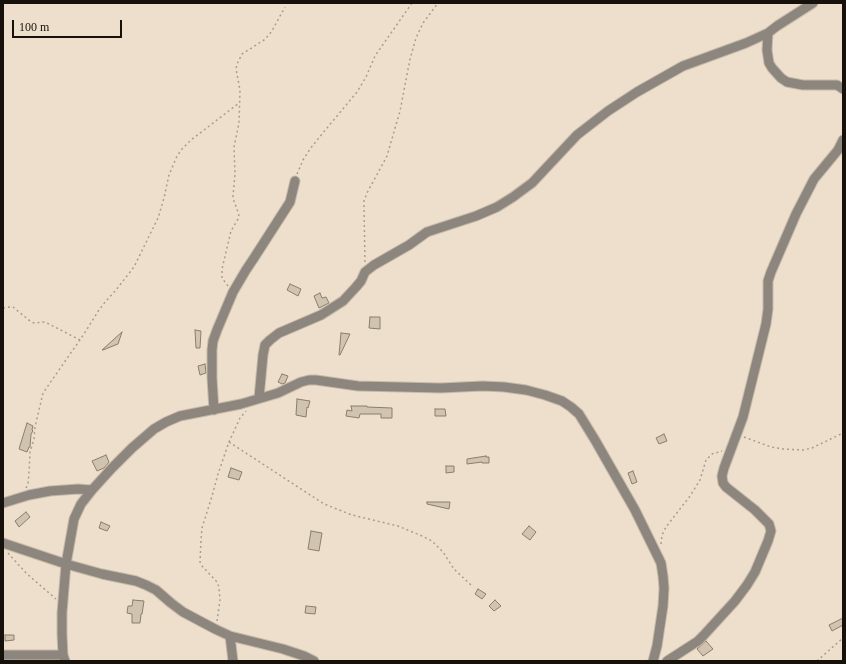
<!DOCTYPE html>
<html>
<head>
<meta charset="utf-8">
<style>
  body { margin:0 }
  #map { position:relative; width:846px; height:664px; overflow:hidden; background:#eddfcb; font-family:Georgia,serif }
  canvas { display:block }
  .frame { position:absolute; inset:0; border:4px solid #16110a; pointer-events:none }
  .scale { position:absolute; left:12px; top:20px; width:110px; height:18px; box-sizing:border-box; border:2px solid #16110a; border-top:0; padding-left:5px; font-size:12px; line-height:14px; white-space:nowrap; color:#16110a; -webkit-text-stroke:3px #eddfcb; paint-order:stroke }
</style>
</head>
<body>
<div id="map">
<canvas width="846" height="664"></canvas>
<div class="frame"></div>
<div class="scale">100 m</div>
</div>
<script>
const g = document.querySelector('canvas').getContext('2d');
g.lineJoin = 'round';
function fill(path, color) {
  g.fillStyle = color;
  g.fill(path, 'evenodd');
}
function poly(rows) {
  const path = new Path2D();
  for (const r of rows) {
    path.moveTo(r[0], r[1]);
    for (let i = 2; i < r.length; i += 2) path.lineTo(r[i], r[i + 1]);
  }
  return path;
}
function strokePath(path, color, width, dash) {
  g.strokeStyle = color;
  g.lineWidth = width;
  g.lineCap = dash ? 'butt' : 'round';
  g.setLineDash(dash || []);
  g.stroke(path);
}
const building = poly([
  [290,284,301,289,298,296,287,290,290,284],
  [320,293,322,298,326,297,329,303,319,308,314,296,320,293],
  [370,317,380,317,380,329,369,328,370,317],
  [195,330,201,331,200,348,196,348,195,330],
  [122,332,118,344,103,350,102,350,122,332],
  [341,333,350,334,340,355,339,355,341,333],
  [205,364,206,373,200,375,198,366,205,364],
  [282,374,288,376,285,383,282,384,278,382,282,374],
  [297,399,310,401,308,408,307,407,306,417,296,415,297,399],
  [351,406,367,406,367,407,392,408,392,418,381,418,381,414,360,414,359,418,346,416,347,410,352,411,351,406],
  [435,409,445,409,446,416,435,416,435,409],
  [27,423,33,426,32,430,33,431,31,434,30,447,29,447,27,452,19,449,27,423],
  [664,434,667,441,659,444,656,438,664,434],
  [106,455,109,462,104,468,97,471,92,461,106,455],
  [486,456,486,457,489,457,489,463,482,463,482,462,467,464,467,459,486,456],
  [446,466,454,466,454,472,446,473,446,466],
  [231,468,242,472,239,480,228,477,231,468],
  [633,471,637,482,632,484,628,473,633,471],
  [427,502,450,502,449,509,427,504,427,502],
  [26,512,30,517,19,527,15,521,26,512],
  [101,522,110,526,107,531,99,528,101,522],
  [529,526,536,532,530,540,522,534,529,526],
  [311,531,322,533,319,551,308,549,311,531],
  [478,589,486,594,482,599,475,594,478,589],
  [133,600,144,601,142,614,141,614,140,623,132,623,132,614,127,613,128,606,132,606,133,600],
  [495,600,501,606,494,611,489,606,495,600],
  [306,606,316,607,315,614,305,613,306,606],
  [843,618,843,625,832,631,829,625,843,618],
  [5,635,14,635,14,640,5,641,5,635],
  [706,641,713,649,703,656,697,649,706,641]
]);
fill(building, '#d0c3af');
strokePath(building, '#8a7e6b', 1);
const minor = poly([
  [768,33,767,50,769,63,772,68,781,78,787,82,803,85,837,85,843,89],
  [259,398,263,355,265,345,270,340,279,333,321,315,343,301,356,287,361,281,365,272,374,265,409,245,427,232,476,216,497,207,513,197,532,183,577,135,608,111,637,92,683,66,746,43,768,33,777,26,813,3],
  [214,410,212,378,212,350,213,341,217,330,233,292,246,270,254,258,290,202,295,181],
  [3,503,29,495,50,491,78,489,92,490],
  [3,543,66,564,102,574,136,581,146,585,156,590,171,603,183,612,215,629,230,636,283,649,304,656,314,661],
  [230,636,233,661],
  [3,655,63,655],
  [65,661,63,655,62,634,62,613,66,564,74,519,81,504,92,490,112,468,132,448,154,429,166,422,180,416,241,404,278,393,301,382,309,380,316,380,358,386,441,388,483,386,504,387,526,390,545,395,562,401,571,407,579,414,595,440,635,510,661,563,663,576,664,588,663,606,657,646,653,661],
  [667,661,698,641,703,636,735,601,747,585,755,572,768,541,771,531,769,524,755,510,726,487,723,483,722,476,724,468,743,417,766,324,768,309,768,281,771,272,796,214,814,179,838,150,843,140]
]);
strokePath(minor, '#c6baa8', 11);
strokePath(poly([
  [297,174,303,160,310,149,322,134,357,92,366,77,375,56,412,3],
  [365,262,364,208,364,201,367,193,387,156,400,111,410,59,416,38,423,23,438,3],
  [228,286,222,278,222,269,231,231,238,219,239,214,238,212,234,201,233,196,235,174,234,147,239,123,240,90,236,69,237,64,242,54,264,40,269,35,273,29,285,7],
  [3,308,10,307,13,307,30,321,34,323,43,322,47,323,80,340],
  [744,437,771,447,783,449,803,450,812,448,843,433],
  [229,442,324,504,352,515,398,526,422,536,432,541,443,552,454,569,471,585],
  [26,488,28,484,29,473,30,452,34,439,35,427,43,393,84,334,99,310,106,301,116,290,134,267,158,218,164,198,169,175,177,156,182,149,191,140,239,103],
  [661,544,662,535,666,527,690,496,700,480,706,460,712,454,722,451],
  [8,553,26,573,56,599],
  [217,621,220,600,219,587,217,582,202,566,200,562,201,540,202,528,212,496,218,474,229,442,240,418,246,411],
  [817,661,843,638]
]), '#a99d8e', 1.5, [2, 3]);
strokePath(minor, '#8c867e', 9);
</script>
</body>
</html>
